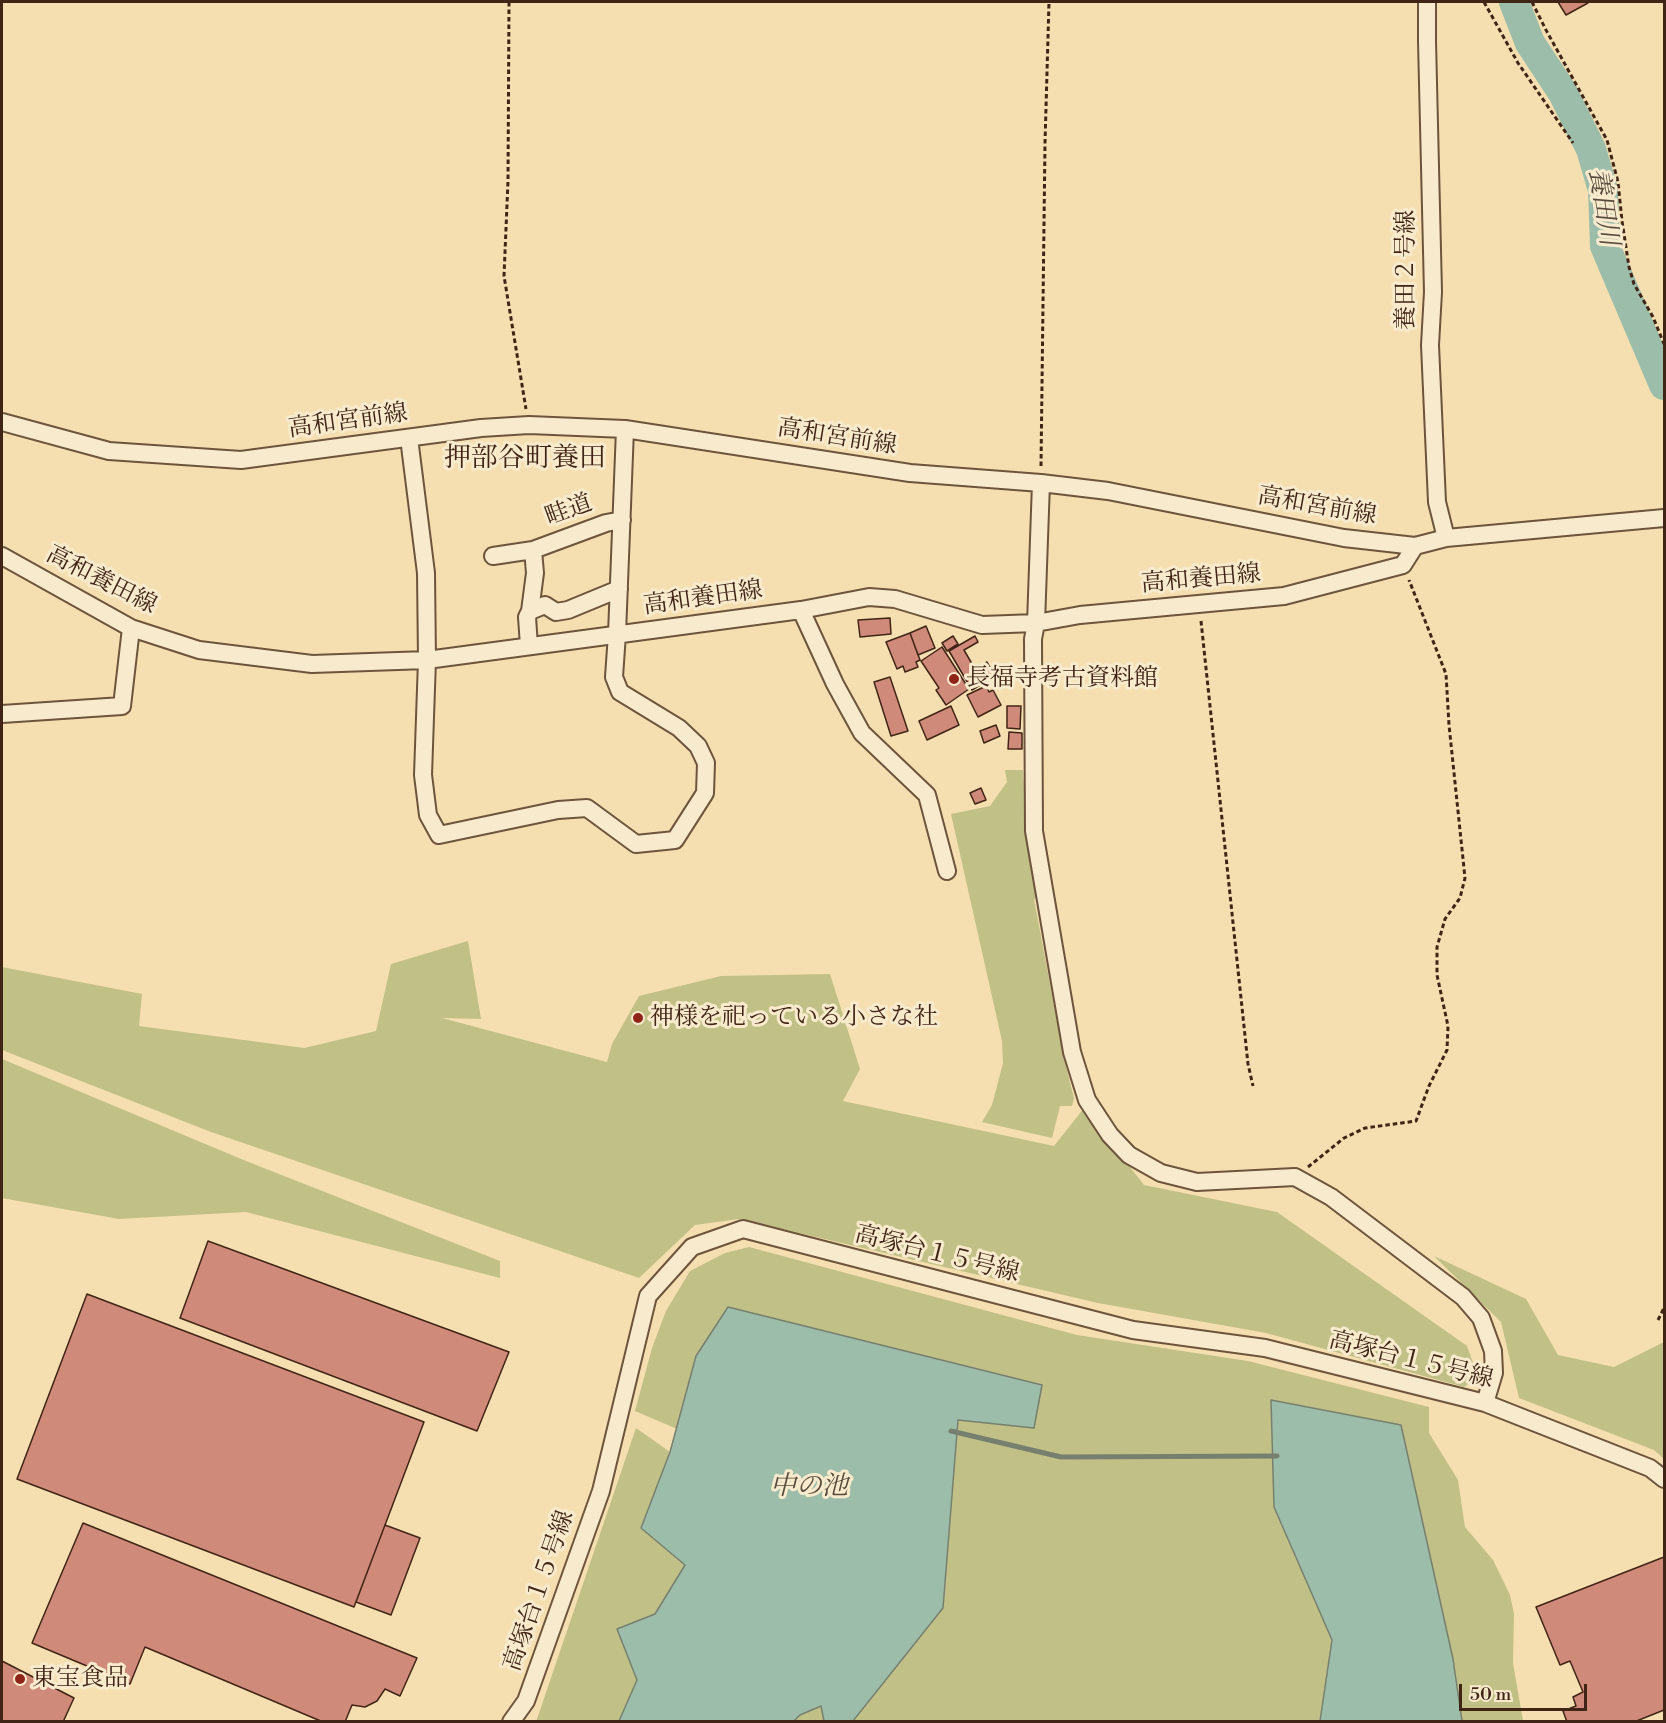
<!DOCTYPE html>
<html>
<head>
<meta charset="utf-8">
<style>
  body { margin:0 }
  #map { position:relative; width:1666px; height:1723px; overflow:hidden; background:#f5dfb0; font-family:"Libre Bodoni",serif }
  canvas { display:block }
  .frame { position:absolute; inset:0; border:3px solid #402517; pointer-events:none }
  .scale { position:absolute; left:1459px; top:1684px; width:128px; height:27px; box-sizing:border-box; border:3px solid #402517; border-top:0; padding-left:8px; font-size:18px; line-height:21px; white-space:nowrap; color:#402517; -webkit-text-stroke:4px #f8eacc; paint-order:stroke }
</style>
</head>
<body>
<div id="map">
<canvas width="1666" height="1723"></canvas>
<div class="frame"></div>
<div class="scale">50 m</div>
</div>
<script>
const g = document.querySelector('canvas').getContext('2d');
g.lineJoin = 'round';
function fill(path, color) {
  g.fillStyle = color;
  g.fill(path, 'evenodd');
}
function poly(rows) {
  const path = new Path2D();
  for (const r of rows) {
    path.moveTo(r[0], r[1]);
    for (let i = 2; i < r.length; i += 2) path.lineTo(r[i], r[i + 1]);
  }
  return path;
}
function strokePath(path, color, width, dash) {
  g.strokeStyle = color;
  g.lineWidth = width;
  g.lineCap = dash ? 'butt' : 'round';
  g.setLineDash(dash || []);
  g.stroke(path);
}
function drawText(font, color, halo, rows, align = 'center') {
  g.font = font + ' "Libre Bodoni","Noto Serif JP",serif';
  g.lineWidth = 6;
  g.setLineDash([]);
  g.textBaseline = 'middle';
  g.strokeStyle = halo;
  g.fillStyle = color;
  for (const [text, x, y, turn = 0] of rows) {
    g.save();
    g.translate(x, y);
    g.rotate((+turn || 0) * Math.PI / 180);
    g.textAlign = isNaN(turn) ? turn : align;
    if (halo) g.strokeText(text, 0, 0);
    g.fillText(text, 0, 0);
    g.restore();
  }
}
fill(poly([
  [1005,770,1023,770,1027,836,1038,897,1034,899,1064,1059,1074,1098,1072,1106,1060,1106,1052,1138,982,1122,992,1105,1003,1063,1002,1041,951,814,990,806,1007,782],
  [468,941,481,1019,442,1018,607,1062,612,1044,639,996,721,976,830,974,860,1069,843,1101,1054,1146,1084,1108,1144,1185,1277,1212,1467,1346,1478,1377,1464,1387,1266,1333,1098,1303,739,1219,695,1225,639,1278,211,1132,2,1050,2,967,142,994,139,1026,304,1048,376,1031,391,964],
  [2,1059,246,1161,500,1261,500,1278,246,1212,119,1219,2,1198],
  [749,1247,1077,1335,1248,1361,1429,1407,1429,1433,1458,1480,1465,1527,1493,1560,1510,1595,1514,1614,1513,1663,1523,1721,1462,1721,1453,1659,1274,1507,1332,1640,1320,1721,853,1722,943,1608,958,1420,1033,1428,696,1356,677,1429,635,1411,652,1348,666,1311,690,1271,725,1253],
  [1434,1256,1526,1299,1558,1355,1614,1367,1664,1342,1664,1459,1654,1450,1519,1398,1501,1322],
  [636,1428,670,1452,641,1528,686,1565,655,1614,617,1629,637,1680,619,1721,536,1722],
  [821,1706,824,1721,794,1722,799,1715]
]), '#c1c087');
const water = poly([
  [728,1307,1042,1385,1034,1428,958,1420,943,1608,853,1721,824,1721,821,1706,800,1715,794,1721,619,1721,637,1680,617,1629,655,1614,685,1565,641,1528,670,1452,696,1356,728,1307],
  [1271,1400,1401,1425,1453,1659,1462,1721,1320,1721,1332,1640,1274,1507,1271,1400]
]);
fill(water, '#9cbdaa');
strokePath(water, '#77806f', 1.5);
strokePath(poly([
  [951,1431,1061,1457,1277,1456]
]), '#77806f', 5);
strokePath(poly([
  [1514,2,1530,43,1563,93,1591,149,1603,190,1605,246,1664,385]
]), '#9cbdaa', 30);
const building = poly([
  [1558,2,1587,2,1588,3,1566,15,1558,2],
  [890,618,891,634,860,637,858,620,890,618],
  [926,626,935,648,918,655,910,633,926,626],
  [910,633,920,660,916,662,918,667,905,672,903,666,897,669,886,642,910,633],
  [953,636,958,644,947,651,942,643,953,636],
  [975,636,978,642,964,650,975,669,987,662,995,676,972,690,949,651,975,636],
  [942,647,969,689,946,705,936,690,939,688,921,661,942,647],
  [890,677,908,731,891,736,874,682,890,677],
  [986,686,989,692,993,690,1001,705,978,717,967,695,986,686],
  [951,706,959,725,927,740,919,721,951,706],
  [1007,706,1021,706,1020,729,1007,728,1007,706],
  [996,725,1000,736,984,743,980,731,996,725],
  [1009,732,1022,733,1022,749,1008,749,1009,732],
  [981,788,986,800,975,804,970,793,981,788],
  [208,1241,509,1352,477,1431,180,1318,208,1241],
  [87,1294,424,1422,354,1607,17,1479,87,1294],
  [83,1523,417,1658,400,1696,385,1689,377,1701,365,1707,352,1705,345,1722,323,1722,145,1647,130,1684,32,1643,83,1523],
  [385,1525,420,1538,391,1615,356,1602,385,1525],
  [1664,1557,1664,1710,1634,1722,1567,1722,1563,1711,1576,1706,1573,1697,1583,1692,1570,1661,1560,1665,1536,1607,1664,1557],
  [2,1661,74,1698,63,1722,2,1721,2,1661]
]);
fill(building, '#d08a79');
strokePath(building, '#402517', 1.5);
const minor = poly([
  [1427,2,1427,41,1433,292,1430,345,1437,502,1446,538],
  [2,422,109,451,241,460,481,428,529,425,625,429,910,473,1041,483,1108,491,1344,538,1415,546,1446,538,1664,518],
  [409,438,426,573,427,660,423,775,428,815,439,835,558,810,587,808,636,844,675,840,705,793,706,763,698,746,679,728,620,692,614,677,617,634,625,429],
  [1041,483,1036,623,1033,639,1034,831,1072,1052,1087,1100,1110,1135,1129,1155,1161,1173,1197,1182,1295,1177,1331,1197,1463,1297,1481,1318,1493,1351,1494,1373,1485,1403],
  [533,550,606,523,622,520],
  [2,556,131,628,199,650,312,664,427,660,801,610,869,597,895,599,982,625,1036,623,1080,615,1284,596,1403,565,1415,546],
  [493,556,533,550,535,573,530,611,545,605,556,612,568,610,619,589],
  [801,610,835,684,862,733,927,795,947,871],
  [529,646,527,617,530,611],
  [2,714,122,706,131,628],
  [511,1722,526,1701,601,1491,648,1296,692,1247,743,1229,1133,1330,1265,1348,1485,1403,1650,1468,1664,1479]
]);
strokePath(minor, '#6d543d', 20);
strokePath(poly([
  [509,2,508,181,504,276,526,409],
  [1484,2,1518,63,1573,143],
  [1532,2,1546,30,1607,140,1618,182,1622,221,1629,267,1634,284,1653,317,1664,344],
  [1041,466,1045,143,1049,2],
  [1201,621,1248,1064,1253,1086],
  [1308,1167,1344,1138,1365,1128,1416,1121,1429,1086,1447,1050,1448,1026,1437,975,1437,947,1445,919,1460,898,1465,878,1449,725,1446,674,1409,580],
  [1658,1320,1664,1308]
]), '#402517', 3, [4.5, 3]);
strokePath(minor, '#f8eacc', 16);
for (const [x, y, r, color] of [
  [954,679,6,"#8f2418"],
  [638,1018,6,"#8f2418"],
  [20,1679,6,"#8f2418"]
]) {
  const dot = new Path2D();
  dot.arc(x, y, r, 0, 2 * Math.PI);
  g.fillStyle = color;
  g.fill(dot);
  strokePath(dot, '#f8eacc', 2);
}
drawText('24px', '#402517', '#f8eacc', [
  ["養田２号線",1407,270,-90],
  ["高和宮前線",348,422,-8],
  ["高和宮前線",837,438,9],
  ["高和宮前線",1317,507,10],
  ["畦道",569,511,-20],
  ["高和養田線",1201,580,-5],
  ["高和養田線",101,581,27],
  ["高和養田線",703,599,-8],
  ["高塚台１５号線",937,1255,14],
  ["高塚台１５号線",1411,1361,14],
  ["高塚台１５号線",540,1591,-71]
]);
drawText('24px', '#402517', '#f8eacc', [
  ["長福寺考古資料館",966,679],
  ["神様を祀っている小さな社",650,1018],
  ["東宝食品",32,1679]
], 'left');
drawText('italic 26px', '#574b3c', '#f8eacc', [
  ["養田川",1602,207,81],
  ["中の池",809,1488]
]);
drawText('27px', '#402517', '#f8eacc', [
  ["押部谷町養田",525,460]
]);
</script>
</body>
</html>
